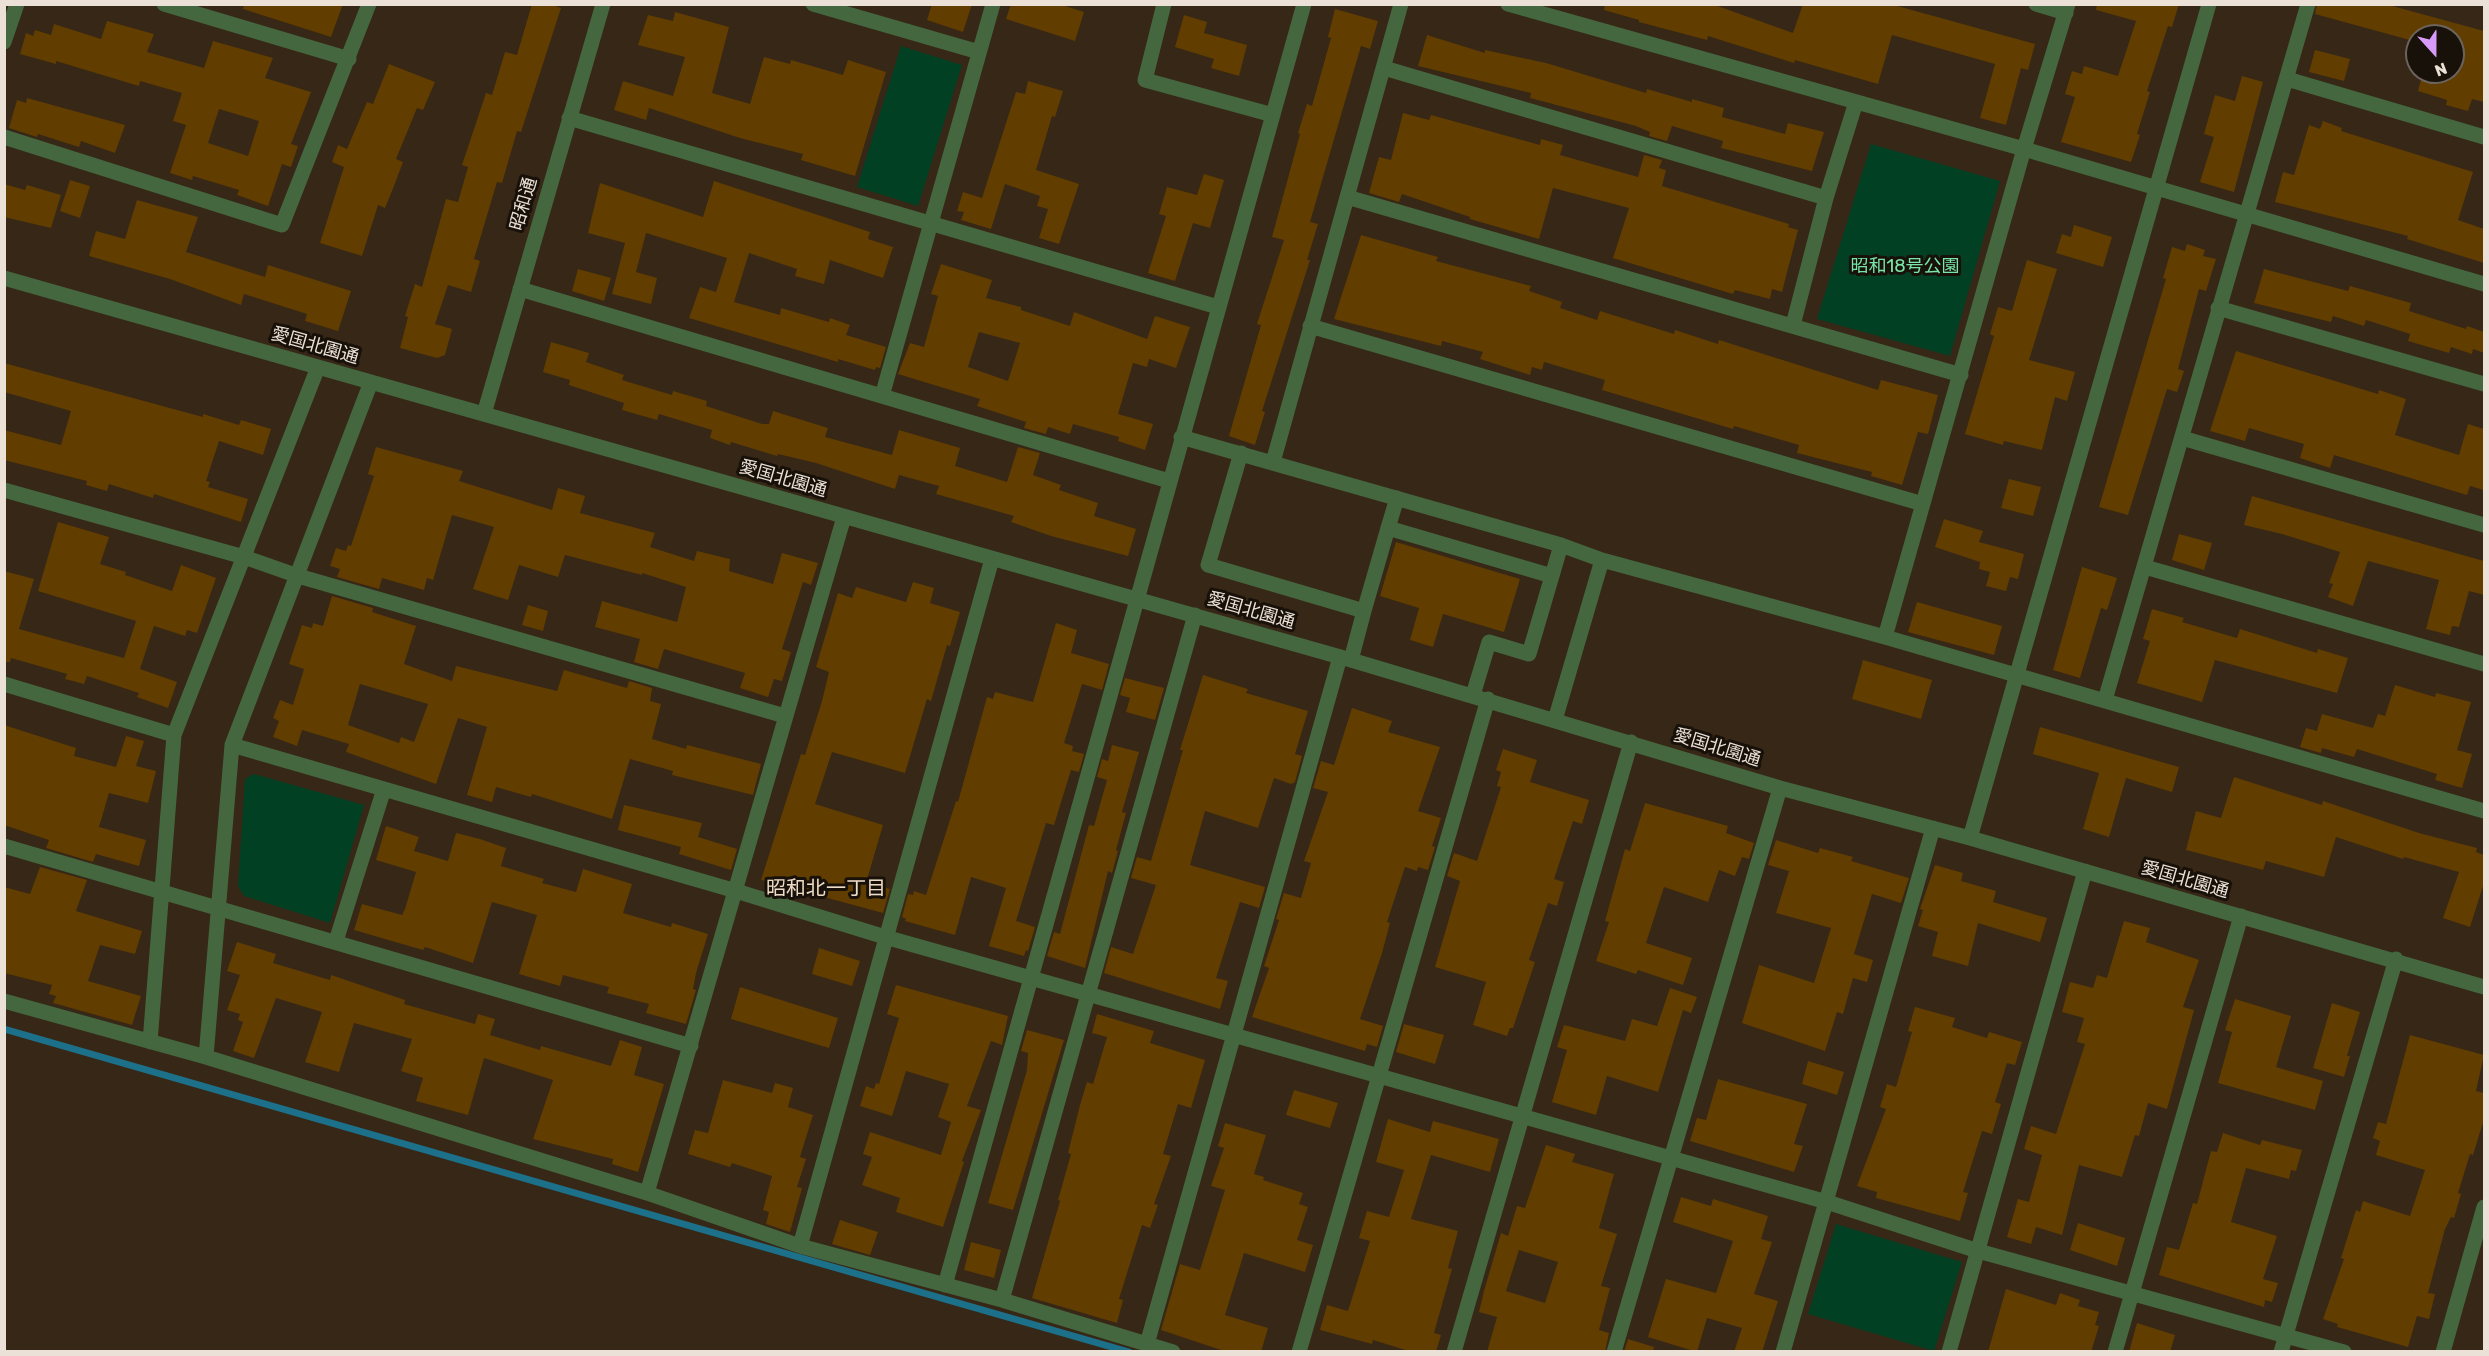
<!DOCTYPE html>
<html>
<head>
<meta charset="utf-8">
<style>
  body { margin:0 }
  #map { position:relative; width:2489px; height:1356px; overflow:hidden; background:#362716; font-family:Rubik,sans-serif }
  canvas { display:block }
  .frame { position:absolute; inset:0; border:6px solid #ebe1d6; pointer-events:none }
  .north { position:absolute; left:2405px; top:24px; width:60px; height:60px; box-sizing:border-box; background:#18110a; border:2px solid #6c645c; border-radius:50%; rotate:159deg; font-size:16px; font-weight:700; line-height:24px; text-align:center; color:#ebe1d6 }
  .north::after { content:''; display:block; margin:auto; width:21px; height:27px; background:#d89af8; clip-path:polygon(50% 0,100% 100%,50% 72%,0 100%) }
</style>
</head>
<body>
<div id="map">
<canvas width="2489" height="1356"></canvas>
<div class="frame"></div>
<div class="north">N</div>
</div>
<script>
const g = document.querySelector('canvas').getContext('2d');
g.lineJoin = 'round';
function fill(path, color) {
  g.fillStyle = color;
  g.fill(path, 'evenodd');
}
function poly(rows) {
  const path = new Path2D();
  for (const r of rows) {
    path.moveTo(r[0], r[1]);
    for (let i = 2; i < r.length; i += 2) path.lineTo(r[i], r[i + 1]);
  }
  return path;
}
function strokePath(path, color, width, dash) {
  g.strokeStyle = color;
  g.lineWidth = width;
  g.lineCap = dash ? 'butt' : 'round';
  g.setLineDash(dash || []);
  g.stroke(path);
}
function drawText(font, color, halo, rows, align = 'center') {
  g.font = font + ' Rubik,"Noto Sans JP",sans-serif';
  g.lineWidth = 6;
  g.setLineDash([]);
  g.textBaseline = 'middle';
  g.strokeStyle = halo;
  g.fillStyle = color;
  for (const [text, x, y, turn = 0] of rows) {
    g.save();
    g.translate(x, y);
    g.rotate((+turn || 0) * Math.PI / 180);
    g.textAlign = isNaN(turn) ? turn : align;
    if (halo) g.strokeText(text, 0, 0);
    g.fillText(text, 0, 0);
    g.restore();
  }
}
fill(poly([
  [901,46,962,65,918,206,857,187],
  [1871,144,2000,181,1950,356,1817,319],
  [254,774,364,805,330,923,244,896,238,886,245,779],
  [1836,1224,1962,1262,1934,1351,1808,1314]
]), '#024024');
strokePath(poly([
  [4,1029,1129,1352]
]), '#1d7089', 7);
fill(poly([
  [244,4,343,4,331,37,243,9],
  [532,4,550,4,561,8,521,132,517,131,502,183,497,182,474,259,480,261,471,292,448,285,435,324,452,329,445,355,437,358,400,348,408,317,405,316,415,284,422,287,446,199,458,202,468,167,462,165,486,93,492,95,505,52,517,55],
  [932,4,972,4,963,32,927,20],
  [1011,4,1059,4,1084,12,1075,41,1006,19],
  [1605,4,1712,4,1793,33,1803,4,1890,4,2035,44,2028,70,2021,68,2006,125,1980,118,1995,64,1892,35,1878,84,1795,60,1794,63,1708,36,1707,40,1639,22,1639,20,1604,10],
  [2097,4,2179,4,2172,27,2168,26,2147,91,2150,92,2137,134,2140,135,2131,162,2061,142,2075,97,2065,94,2072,71,2082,74,2084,66,2118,76,2136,21,2096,10],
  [2317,4,2385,4,2484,31,2484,102,2472,99,2468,111,2446,105,2447,100,2418,91,2423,72,2453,72,2453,36,2417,36,2417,42,2315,14],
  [1335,9,1378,21,1370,49,1361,46,1310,222,1318,224,1307,260,1310,260,1262,411,1265,412,1255,445,1229,436,1261,325,1257,324,1284,240,1272,237,1300,134,1298,133,1307,104,1312,106,1331,38,1328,37],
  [675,12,729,27,712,93,750,104,764,57,790,64,791,60,843,75,848,60,886,72,855,176,801,160,803,154,740,138,649,108,646,120,614,110,623,81,673,96,685,57,638,45,648,15,673,21],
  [1184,15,1207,22,1204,33,1247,45,1239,76,1211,68,1214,59,1175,47],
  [107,21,154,34,147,52,204,68,213,41,273,58,265,78,311,92,291,144,298,146,291,167,282,164,268,206,237,195,239,190,193,176,192,180,170,173,186,125,173,121,182,93,140,81,139,86,56,61,56,64,20,54,26,33,33,36,35,30,51,35,54,24,101,39],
  [219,109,259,121,248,156,208,143],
  [1427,35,1485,53,1485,50,1546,63,1646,93,1647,89,1692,102,1692,99,1724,108,1722,117,1785,134,1788,123,1824,132,1812,171,1721,148,1723,141,1672,126,1667,141,1649,136,1650,132,1636,126,1530,98,1531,93,1418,66],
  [2315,50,2350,59,2344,81,2309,72],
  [389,64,435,82,423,110,417,108,396,159,403,162,394,186,385,208,378,205,362,256,320,243,344,167,332,162,338,145,347,149,367,102,373,104],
  [2242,76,2263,82,2234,192,2200,182,2214,137,2204,134,2215,95,2235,101],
  [1028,81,1063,91,1055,117,1052,116,1036,170,1079,184,1059,244,1039,238,1048,209,1037,206,1040,196,1005,184,991,229,961,220,964,212,957,211,963,192,982,198,1016,92,1025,94],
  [27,98,125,125,115,153,81,141,79,147,38,134,37,137,9,128,17,100,26,103],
  [1403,113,1429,120,1431,115,1540,145,1541,139,1563,145,1560,155,1638,177,1644,155,1662,160,1659,168,1666,170,1662,186,1789,224,1788,227,1798,230,1782,292,1772,289,1770,299,1735,290,1733,294,1613,258,1629,208,1553,188,1539,239,1470,219,1470,217,1402,194,1399,202,1369,193,1379,157,1391,160],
  [2323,121,2342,128,2341,131,2473,172,2458,220,2484,229,2484,263,2407,239,2408,236,2275,202,2283,172,2294,175,2309,125,2320,129],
  [1204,174,1224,180,1210,228,1193,223,1175,281,1148,273,1166,216,1159,214,1167,187,1197,195],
  [70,180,90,186,80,218,60,211],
  [714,181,870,232,868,239,893,247,883,278,830,260,824,284,795,276,797,269,749,253,734,302,780,315,781,308,829,322,830,318,850,325,846,335,886,347,880,368,876,367,875,370,838,359,838,362,689,318,700,287,716,292,727,258,646,233,636,272,657,278,651,304,612,294,625,243,588,233,600,183,703,217],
  [4,184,25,190,27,185,61,195,51,228,4,217],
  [137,200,198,217,186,252,265,277,268,265,351,291,338,331,305,321,307,314,244,294,241,305,170,279,89,256,96,231,125,239],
  [2074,225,2112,237,2103,267,2056,253,2062,234,2071,237],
  [1361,235,1438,257,1436,261,1531,286,1529,291,1562,302,1560,308,1597,320,1600,311,1674,334,1675,330,1718,344,1719,340,1878,390,1881,380,1938,395,1928,434,1918,432,1902,485,1871,476,1872,472,1797,453,1799,445,1734,426,1733,429,1602,390,1605,380,1544,362,1542,370,1532,367,1530,375,1480,359,1483,352,1442,341,1441,346,1334,319],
  [2187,244,2205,250,2203,256,2216,259,2206,291,2199,289,2178,369,2184,371,2177,392,2167,389,2128,515,2099,507,2166,279,2163,278,2172,247,2185,251],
  [2027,260,2057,269,2029,360,2075,372,2067,401,2055,397,2042,450,2004,441,2003,445,1965,434,1994,336,1990,334,1998,307,2012,311],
  [941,264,992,280,986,298,1021,307,1021,310,1070,326,1074,312,1147,339,1155,316,1190,327,1176,368,1149,359,1147,367,1133,363,1118,414,1153,424,1145,450,1118,441,1119,437,1073,424,1070,434,1048,427,1046,434,1024,428,1026,422,977,406,980,399,898,374,910,343,924,347,938,296,931,294],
  [979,332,1020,343,1008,381,968,367],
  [578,269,611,278,604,301,572,291],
  [2264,269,2348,291,2350,286,2411,303,2409,311,2466,329,2467,326,2484,332,2484,353,2473,349,2472,354,2451,347,2449,353,2408,341,2410,334,2366,320,2364,326,2333,316,2331,322,2254,303],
  [551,342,589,353,586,362,624,375,622,380,672,395,673,391,707,401,706,406,762,424,769,424,773,411,828,428,825,437,892,455,899,430,960,448,955,466,1007,482,1018,447,1040,453,1033,475,1061,485,1059,490,1098,503,1094,516,1136,529,1128,556,1051,536,1011,522,1014,516,936,494,939,486,899,475,895,489,816,463,778,454,777,456,731,442,730,445,710,438,712,430,659,414,657,420,622,410,624,403,569,385,570,380,543,372],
  [2236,351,2378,394,2379,390,2406,399,2395,435,2459,455,2468,424,2484,429,2484,490,2470,486,2467,495,2334,455,2330,468,2300,458,2304,444,2249,428,2245,441,2210,431],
  [4,363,203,417,203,414,239,425,241,420,271,429,263,455,219,441,206,481,210,482,208,487,248,499,241,522,154,494,153,498,109,484,107,491,86,485,87,481,4,460,4,430,61,445,71,411,4,392],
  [376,447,463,471,459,481,552,510,558,488,585,496,580,513,655,533,650,547,694,561,697,551,730,559,729,571,773,584,782,553,818,563,811,585,803,582,782,649,791,652,782,681,774,679,768,697,740,688,745,673,664,649,658,669,634,662,640,639,595,627,602,601,677,622,686,587,642,573,642,575,565,555,558,577,519,565,508,600,473,589,494,527,452,515,433,580,427,578,424,590,382,578,379,589,337,577,340,569,330,566,336,548,346,551,348,545,351,546,374,476,368,474],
  [2009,479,2041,487,2033,516,2001,508],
  [2252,496,2484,561,2484,595,2469,591,2459,627,2452,626,2450,635,2426,629,2439,580,2368,561,2353,606,2328,597,2333,584,2329,583,2340,552,2282,534,2244,525],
  [1944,519,1983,531,1979,542,2024,554,2018,579,2010,577,2006,591,1986,586,1990,572,1979,569,1980,562,1935,547],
  [58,522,109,537,100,564,126,572,125,575,172,591,181,565,216,578,197,633,187,630,185,636,154,626,140,669,177,682,168,708,137,697,139,693,87,676,84,684,65,679,67,674,11,658,10,662,4,662,4,571,34,579,19,629,124,658,136,621,38,591],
  [2179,534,2212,543,2204,570,2172,560],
  [1396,542,1520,579,1504,632,1443,614,1433,647,1410,640,1419,608,1380,596],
  [2082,567,2117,578,2107,610,2101,608,2080,678,2053,670],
  [913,582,934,588,930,603,960,612,950,646,947,645,931,701,927,699,905,773,832,752,815,804,883,825,866,883,890,889,883,913,761,880,801,754,805,755,822,701,829,672,816,667,838,593,852,598,856,587,906,602],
  [332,596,373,608,372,612,416,626,404,664,452,681,456,666,557,691,564,670,627,688,629,681,652,688,650,701,661,704,652,739,686,749,687,745,761,764,753,795,672,775,673,771,630,759,612,819,532,794,531,797,496,787,492,802,467,795,487,727,458,718,436,784,346,752,349,744,302,730,297,746,273,737,279,721,273,718,280,700,293,705,304,669,289,664,302,625,312,628,313,623,323,626],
  [360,684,428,704,414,742,401,737,399,743,348,725],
  [1917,602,2002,626,1994,655,1908,632],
  [528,605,548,611,543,631,522,625],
  [2152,609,2184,618,2182,622,2237,638,2240,629,2317,653,2318,649,2348,658,2337,693,2215,660,2202,702,2137,683,2150,641,2143,639],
  [1056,623,1077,630,1071,653,1109,664,1102,690,1082,684,1064,743,1073,746,1072,751,1084,754,1079,772,1071,770,1054,825,1046,823,1016,921,1035,927,1028,951,1026,950,1024,956,989,946,1006,888,971,877,955,935,905,921,906,919,902,917,908,894,913,895,914,891,926,895,956,801,958,802,987,697,993,699,995,692,1033,702],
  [1863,660,1932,680,1921,719,1852,699],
  [1203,675,1248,689,1246,693,1308,711,1295,754,1302,756,1295,782,1291,784,1274,778,1258,828,1205,811,1190,865,1265,887,1259,908,1240,902,1216,978,1228,981,1220,1009,1104,973,1111,947,1133,954,1156,885,1131,878,1137,857,1151,861,1183,750,1180,750],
  [1125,678,1164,688,1155,720,1126,712,1130,698,1120,695],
  [2395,685,2435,697,2436,693,2471,702,2457,750,2472,754,2462,788,2435,780,2437,774,2357,749,2354,757,2322,748,2321,753,2300,747,2306,728,2317,731,2322,714,2373,728,2378,714,2385,716],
  [1352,708,1392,721,1388,732,1440,747,1418,811,1441,818,1432,846,1435,847,1428,870,1418,867,1417,871,1405,867,1387,922,1390,923,1382,953,1360,1019,1383,1026,1377,1047,1367,1044,1365,1051,1252,1017,1269,968,1264,966,1279,920,1276,919,1284,893,1301,898,1311,863,1304,861,1328,792,1313,788,1321,761,1334,765],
  [4,725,76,748,74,756,116,767,126,736,144,741,136,766,156,771,148,803,109,793,99,827,146,840,139,866,96,854,93,862,46,848,49,840,4,825],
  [2040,727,2179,767,2172,792,2126,778,2109,837,2083,829,2099,773,2033,754],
  [1112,745,1139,752,1122,812,1126,813,1116,850,1118,851,1112,873,1108,871,1085,968,1047,956,1054,932,1060,934,1089,825,1094,826,1107,780,1097,777,1102,759,1108,761],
  [1503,749,1537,760,1530,782,1589,800,1582,824,1573,821,1554,879,1564,882,1557,906,1548,903,1529,960,1535,962,1513,1028,1510,1028,1507,1036,1473,1025,1486,982,1435,967,1460,881,1447,876,1454,853,1477,861,1501,787,1497,786,1501,772,1496,770],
  [2234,777,2322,805,2323,801,2419,833,2477,848,2476,852,2484,855,2484,883,2470,927,2443,918,2459,872,2404,857,2403,859,2336,837,2324,877,2266,861,2263,870,2186,850,2196,811,2221,818],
  [1645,803,1728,826,1726,833,1754,843,1749,859,1742,857,1735,876,1719,870,1708,902,1664,887,1646,943,1692,958,1683,985,1638,970,1636,974,1596,961,1609,922,1605,921,1625,849,1630,851],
  [624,805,702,823,698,837,737,849,731,870,679,854,681,847,618,830],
  [386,826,419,837,414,851,448,861,456,833,480,839,506,848,501,866,544,879,542,883,576,892,583,869,632,884,623,913,671,927,672,923,708,934,696,973,693,989,696,990,686,1024,646,1013,649,1004,607,993,609,987,563,975,560,986,519,974,537,915,492,902,473,963,425,947,423,950,354,930,362,904,402,915,405,909,416,872,376,860],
  [1776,840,1818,853,1820,848,1853,857,1851,861,1909,878,1901,903,1872,894,1854,954,1873,960,1867,982,1853,978,1843,1014,1837,1012,1825,1051,1742,1023,1759,965,1814,983,1831,928,1776,913,1789,871,1768,865],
  [1935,865,1963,873,1961,881,1996,891,1993,902,2047,918,2040,942,1978,923,1968,966,1932,956,1938,932,1918,926,1923,910,1920,909],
  [40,867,87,880,76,911,142,931,135,954,100,945,88,981,141,996,132,1025,53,1003,56,996,49,994,52,985,4,973,4,887,30,894],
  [2124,921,2150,928,2146,942,2199,960,2183,1007,2194,1010,2167,1109,2148,1103,2139,1136,2135,1135,2122,1177,2079,1165,2062,1235,2036,1227,2031,1244,2007,1237,2018,1199,2029,1202,2042,1155,2024,1149,2031,1126,2056,1134,2085,1044,2077,1042,2084,1018,2062,1012,2070,982,2093,988,2097,975,2107,978],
  [237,942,276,954,273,963,330,980,331,975,405,1000,404,1004,475,1024,478,1014,495,1019,490,1035,540,1050,541,1046,611,1066,620,1040,642,1047,634,1075,664,1084,638,1172,612,1164,613,1159,533,1139,553,1080,484,1058,468,1115,416,1101,423,1078,401,1071,412,1039,354,1023,339,1072,305,1062,322,1012,276,998,254,1058,233,1051,243,1022,238,1020,240,1014,227,1010,240,975,227,971],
  [819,948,860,961,852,986,812,974],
  [896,985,1008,1016,1002,1045,991,1041,967,1106,981,1110,962,1161,964,1162,943,1227,896,1212,900,1198,862,1185,872,1157,863,1154,870,1132,941,1155,951,1122,938,1117,949,1084,906,1071,892,1116,860,1106,866,1086,874,1089,876,1083,879,1084,899,1018,887,1014],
  [740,987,838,1018,829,1048,731,1019],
  [1670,988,1697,997,1691,1013,1683,1010,1658,1092,1607,1076,1596,1115,1552,1102,1567,1050,1557,1047,1564,1025,1625,1041,1632,1019,1657,1026],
  [2235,999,2291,1016,2276,1067,2323,1081,2315,1110,2218,1083,2232,1032,2225,1030],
  [2332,1003,2360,1012,2347,1056,2350,1056,2344,1077,2313,1068],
  [1915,1007,1955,1018,1952,1027,1987,1038,1989,1032,2022,1042,2015,1065,2007,1063,1995,1102,2001,1104,1992,1134,1982,1131,1963,1192,1968,1193,1960,1221,1876,1198,1877,1192,1857,1186,1886,1109,1880,1107,1887,1084,1896,1087,1912,1032,1908,1031],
  [1097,1014,1154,1031,1150,1043,1205,1060,1191,1108,1178,1104,1163,1154,1171,1156,1154,1204,1158,1205,1150,1228,1142,1225,1119,1299,1123,1300,1117,1323,1032,1298,1060,1201,1058,1200,1071,1154,1068,1153,1080,1105,1087,1082,1093,1084,1107,1037,1092,1033],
  [1404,1024,1444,1035,1435,1064,1396,1052],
  [1027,1030,1064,1040,1013,1210,988,1203,1027,1070,1028,1053,1021,1051],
  [2410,1035,2484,1055,2476,1091,2484,1093,2484,1119,2473,1155,2470,1154,2458,1193,2461,1194,2454,1218,2451,1217,2445,1229,2428,1293,2435,1294,2429,1319,2417,1316,2408,1347,2337,1327,2338,1324,2323,1319,2344,1259,2341,1258,2356,1210,2360,1212,2363,1201,2410,1216,2425,1170,2376,1155,2380,1141,2373,1138,2378,1122,2386,1124],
  [1808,1061,1844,1072,1837,1095,1802,1084],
  [1718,1079,1807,1104,1794,1144,1803,1146,1794,1172,1690,1141,1697,1118,1706,1120],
  [723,1080,772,1093,775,1083,793,1088,788,1107,813,1115,800,1157,806,1159,797,1187,802,1188,790,1232,766,1224,769,1212,763,1210,772,1176,732,1163,730,1167,688,1154,695,1130,708,1133],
  [1294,1090,1338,1103,1330,1128,1286,1115],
  [1388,1119,1430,1132,1433,1121,1499,1139,1490,1172,1431,1155,1411,1219,1458,1231,1448,1268,1452,1269,1434,1333,1441,1335,1436,1352,1412,1352,1373,1340,1372,1344,1320,1330,1327,1305,1348,1311,1370,1241,1359,1238,1367,1211,1389,1217,1404,1170,1376,1162],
  [1225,1123,1266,1135,1254,1174,1264,1177,1263,1180,1303,1193,1299,1204,1308,1207,1297,1240,1313,1245,1305,1272,1244,1253,1225,1315,1268,1328,1261,1352,1227,1352,1161,1330,1180,1264,1200,1270,1225,1190,1211,1186,1224,1148,1218,1146],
  [2223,1133,2260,1145,2262,1140,2302,1150,2296,1171,2291,1170,2289,1179,2246,1168,2231,1222,2277,1236,2263,1279,2278,1283,2272,1302,2265,1300,2264,1307,2159,1275,2167,1247,2179,1250,2193,1203,2197,1204,2211,1151,2217,1152],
  [1546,1145,1575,1154,1572,1162,1614,1174,1599,1228,1617,1234,1601,1286,1610,1288,1599,1330,1609,1333,1605,1352,1487,1352,1497,1317,1479,1312,1484,1291,1501,1233,1508,1236,1517,1206,1525,1208],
  [1519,1250,1558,1262,1545,1303,1506,1291],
  [1681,1197,1711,1206,1713,1199,1768,1216,1761,1239,1772,1242,1754,1294,1778,1301,1762,1352,1734,1352,1742,1328,1707,1318,1697,1352,1648,1337,1666,1279,1716,1293,1733,1241,1673,1222],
  [840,1220,878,1232,870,1255,832,1244],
  [2078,1223,2125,1238,2117,1266,2070,1250],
  [971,1242,1001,1250,994,1278,964,1270],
  [2006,1289,2056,1305,2060,1293,2080,1300,2078,1306,2099,1312,2095,1325,2099,1326,2091,1352,1988,1352],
  [2137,1323,2175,1335,2170,1352,2129,1352],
  [1628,1339,1654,1347,1653,1352,1624,1352]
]), '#623d00');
strokePath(poly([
  [164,4,349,59],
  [813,4,979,52],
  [1164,4,1145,80,1273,115],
  [1508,4,2024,149,2484,284],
  [2036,4,2066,13],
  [4,42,17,4],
  [1384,68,1826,198],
  [2287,79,2484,137],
  [569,118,1218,307],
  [4,137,282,225,369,4],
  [1347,197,1961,375],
  [4,278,1351,660,1780,788,1970,838,2484,987],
  [520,289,1169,481],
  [2218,308,2484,384],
  [1793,325,1826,198,1856,102],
  [1310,326,1923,504],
  [882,396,993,4],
  [484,414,603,4],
  [1181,437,1561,545,1602,560,1885,637,2484,811],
  [2182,438,2484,525],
  [1241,453,1208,565,1364,611,1388,528,1552,576,1529,654,1489,642,1473,695],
  [1273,462,1401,4],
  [4,490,244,557,298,576,785,716],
  [1388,528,1397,498],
  [2145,567,2484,664],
  [1552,576,1561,545],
  [1885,637,2024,149,2068,4],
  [1351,660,1364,611],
  [4,684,174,735],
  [2105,700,2308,4],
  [1555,720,1602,560],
  [232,745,736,891,885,937,1827,1202,1978,1251,2344,1352],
  [1970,838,2209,4],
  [4,846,691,1046],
  [336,941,384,789],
  [4,1001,206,1057,647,1193,800,1246,1002,1300,1173,1352],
  [150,1042,174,735,318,367],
  [206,1057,232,745,371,382],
  [647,1193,844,517],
  [800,1246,992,559],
  [945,1285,1304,4],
  [1002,1300,1195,615],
  [1147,1344,1340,657],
  [1299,1352,1488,699],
  [1454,1352,1631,742],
  [1614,1352,1780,788],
  [1783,1352,1933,828],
  [1949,1352,2085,871],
  [2115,1352,2241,916],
  [2281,1352,2396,959],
  [2443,1352,2484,1207]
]), '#44673f', 15);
drawText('18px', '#ebe1d6', '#18110a', [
  ["昭和通",524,204,-74],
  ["愛国北園通",315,346,16],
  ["愛国北園通",783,479,16],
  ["愛国北園通",1251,611,16],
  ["愛国北園通",1717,748,17],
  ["愛国北園通",2185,880,16]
]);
drawText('18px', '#77e6a8', '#18110a', [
  ["昭和18号公園",1905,267]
]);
drawText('20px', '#eedbc6', '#18110a', [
  ["昭和北一丁目",826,889]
]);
</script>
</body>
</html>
